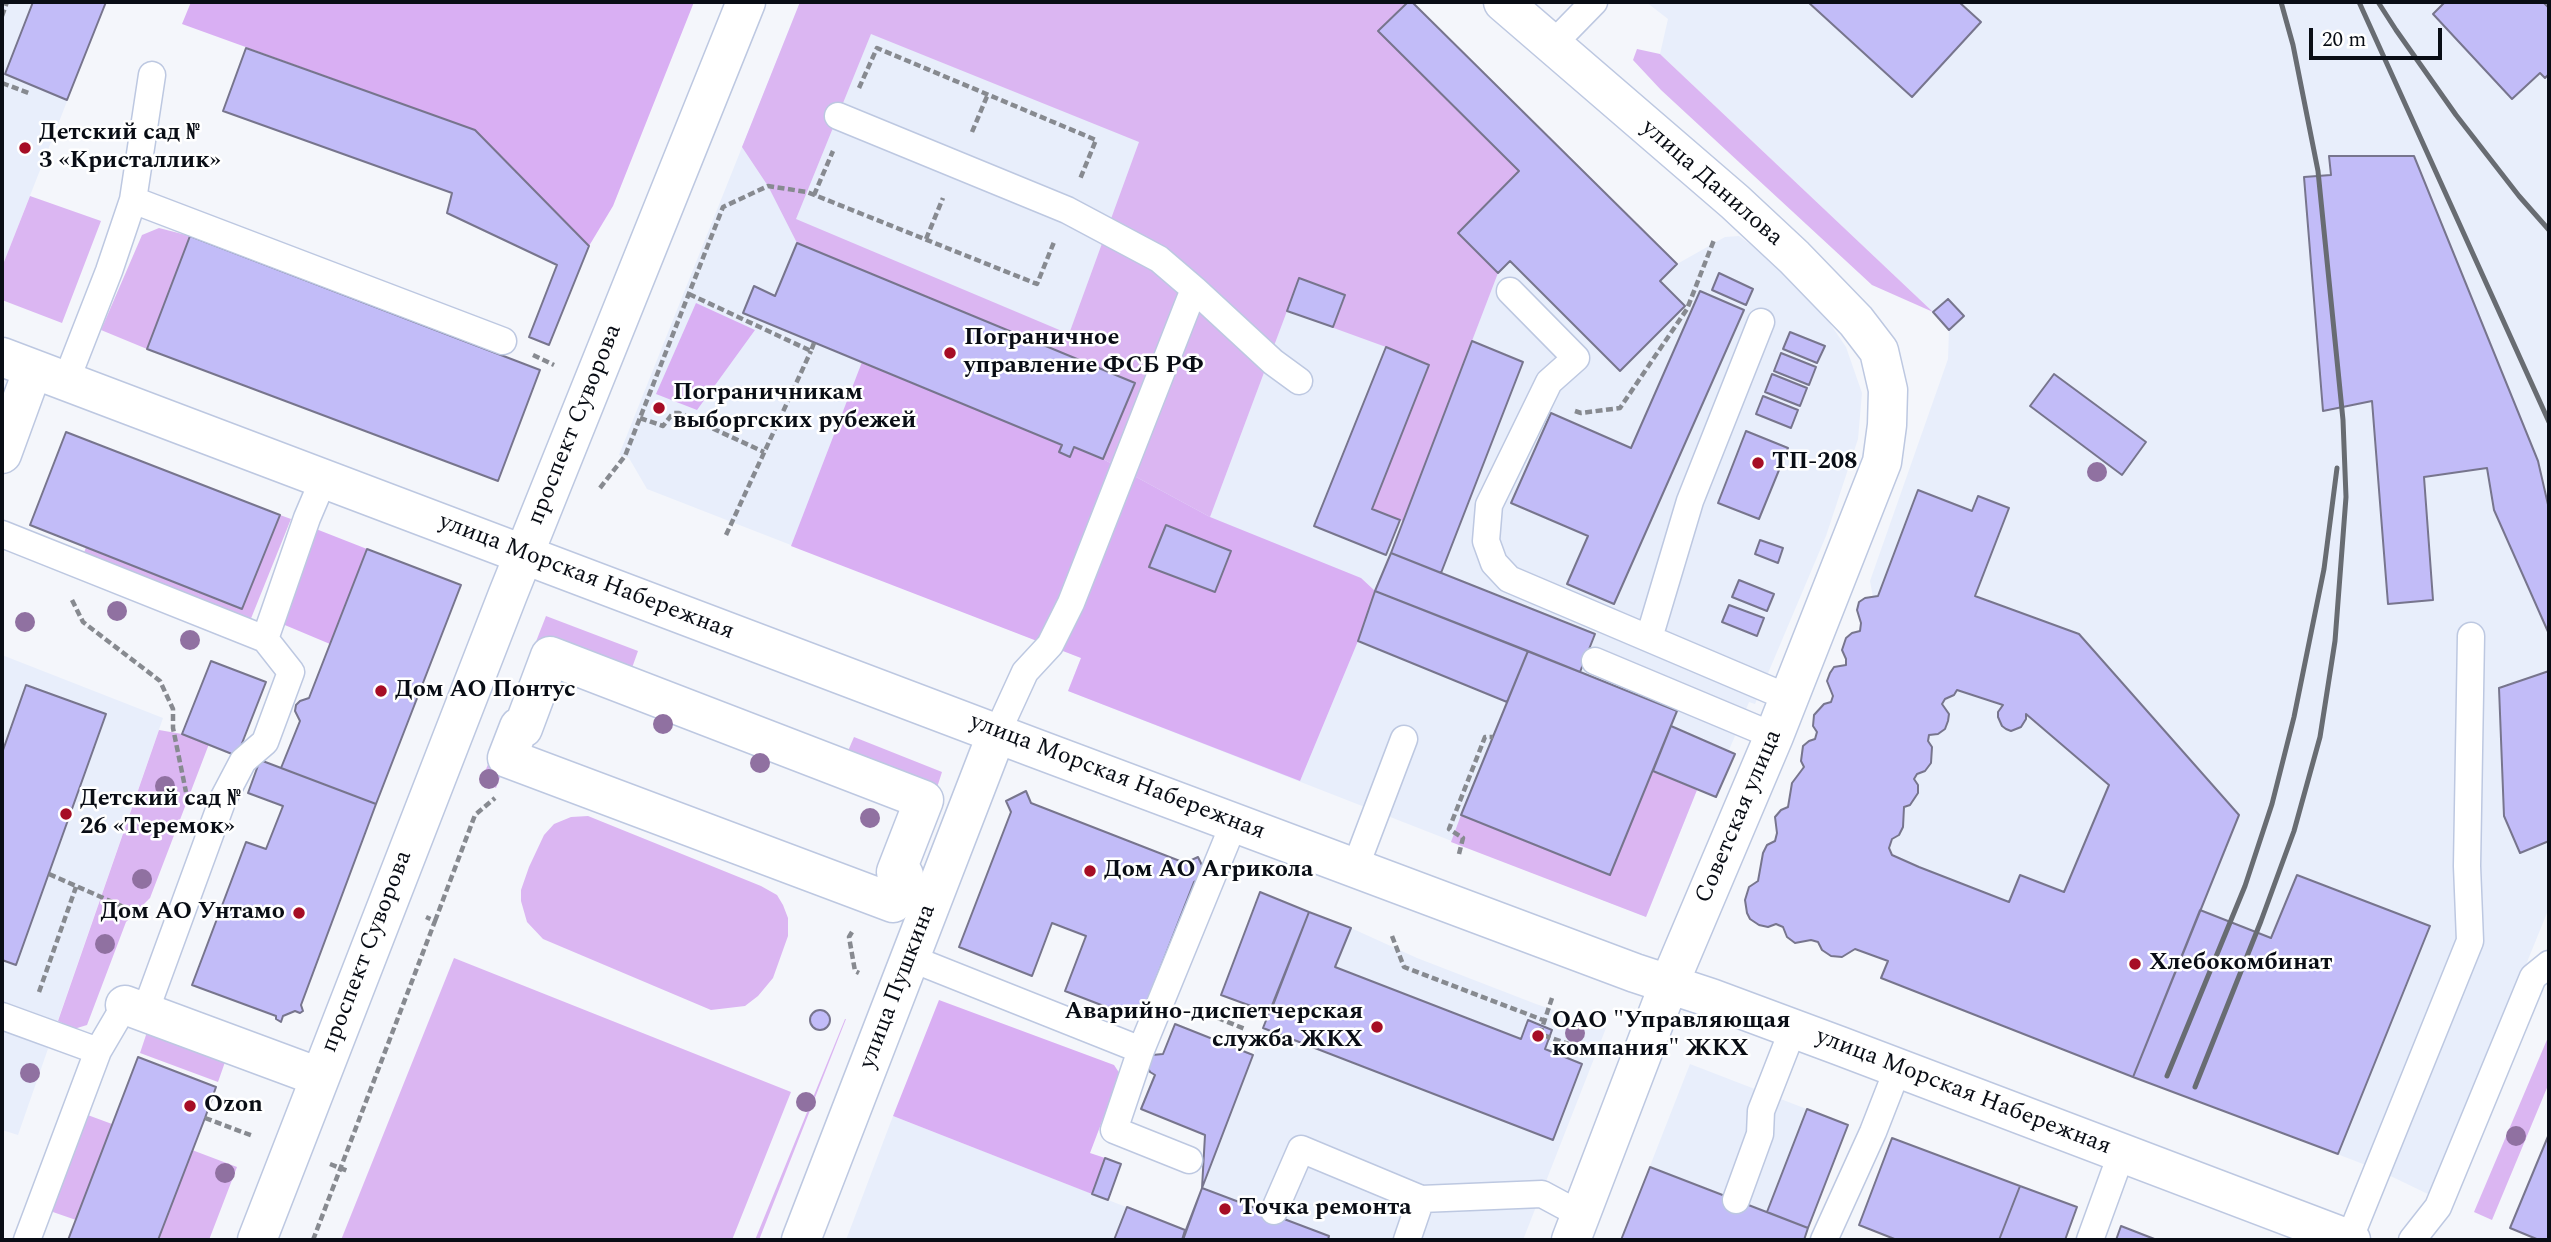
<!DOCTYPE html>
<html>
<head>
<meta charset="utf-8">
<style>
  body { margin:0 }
  #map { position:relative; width:2551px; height:1242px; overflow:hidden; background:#f4f6fb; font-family:Spectral,serif }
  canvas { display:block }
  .frame { position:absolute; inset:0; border:4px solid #090d15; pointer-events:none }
  .scale { position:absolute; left:2309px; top:28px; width:133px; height:32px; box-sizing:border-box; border:4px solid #090d15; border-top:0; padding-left:9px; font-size:21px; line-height:24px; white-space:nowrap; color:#090d15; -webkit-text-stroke:5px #fff; paint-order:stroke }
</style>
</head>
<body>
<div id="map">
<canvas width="2551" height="1242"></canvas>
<div class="frame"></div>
<div class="scale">20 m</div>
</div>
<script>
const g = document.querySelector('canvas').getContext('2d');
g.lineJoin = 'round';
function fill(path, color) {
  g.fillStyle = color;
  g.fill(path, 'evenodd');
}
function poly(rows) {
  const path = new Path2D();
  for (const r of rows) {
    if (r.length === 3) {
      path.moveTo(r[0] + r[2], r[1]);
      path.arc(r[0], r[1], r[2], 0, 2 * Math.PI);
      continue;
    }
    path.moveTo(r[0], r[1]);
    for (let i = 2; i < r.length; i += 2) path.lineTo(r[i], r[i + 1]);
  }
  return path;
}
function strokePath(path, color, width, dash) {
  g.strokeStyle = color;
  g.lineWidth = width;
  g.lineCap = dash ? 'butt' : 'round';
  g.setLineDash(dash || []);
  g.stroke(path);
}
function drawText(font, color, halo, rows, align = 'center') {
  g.font = font + ' Spectral,serif';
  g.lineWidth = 5;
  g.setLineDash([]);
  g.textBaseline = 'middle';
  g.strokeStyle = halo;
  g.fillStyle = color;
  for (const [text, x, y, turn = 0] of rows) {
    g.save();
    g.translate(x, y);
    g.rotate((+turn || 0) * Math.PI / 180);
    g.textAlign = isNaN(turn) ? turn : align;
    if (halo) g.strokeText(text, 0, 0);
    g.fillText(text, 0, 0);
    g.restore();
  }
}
fill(poly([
  [2,2,106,2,2,267],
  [800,2,1412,2,1677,264,1725,237,1739,236,1803,284,1846,347,1862,393,1858,439,1826,536,1755,704,1749,702,1741,722,1729,750,1735,754,1716,797,1697,790,1646,917,1068,691,1081,658,647,489,629,458,619,455],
  [1646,2,2549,2,2549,908,2432,1196,2376,1169,1881,978,1887,961,1855,949,1842,957,1831,956,1822,950,1818,942,1811,940,1795,943,1783,927,1776,924,1768,927,1759,925,1750,919,1745,900,1749,887,1758,881,1763,853,1767,845,1775,840,1777,833,1775,817,1781,810,1788,807,1792,783,1804,767,1801,761,1803,746,1815,739,1814,715,1824,704,1831,702,1833,696,1827,681,1830,673,1834,667,1846,665,1846,638,1852,633,1860,630,1861,623,1857,610,1859,602,1873,597,1870,581,1948,359,1949,330,1933,312,1660,54,1668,19],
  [2,655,163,718,18,1135,2,1130],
  [1309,912,1351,928,1417,958,1536,1004,1606,1028,1523,1240,846,1240,893,1116,1185,1230],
  [1690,1064,1848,1125,1804,1240,1621,1240]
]), '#e8eefb');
fill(poly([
  [800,2,1408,2,1378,31,1519,171,1458,233,1498,273,1403,521,1372,509,1429,365,1386,347,1287,311,1210,517,1103,459,1074,447,1070,457,1059,452,1061,445,743,313,754,286,775,295,797,243,768,186,742,147],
  [871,34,1139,142,1069,334,796,219],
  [1637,49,1660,54,1933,312,1872,285,1661,90,1633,60],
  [30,196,101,221,62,323,2,300,2,267],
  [159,228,190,236,147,349,101,330,142,235],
  [280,515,291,519,250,621,83,556,86,547,242,609],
  [546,616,638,651,627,682,548,651,496,788,481,782],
  [159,730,182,734,209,744,150,898,126,922,87,1025,74,1029,58,1021],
  [854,737,942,772,933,800,842,765],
  [1653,771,1697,790,1646,917,1451,842,1461,815,1610,875],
  [588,816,761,886,777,895,783,905,788,918,788,936,773,978,758,996,745,1006,711,1010,543,939,527,922,521,901,521,890,529,867,544,835,554,824,571,817],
  [454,958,791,1092,732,1240,341,1240],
  [845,1019,846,1019,759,1240,755,1240],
  [147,1032,225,1062,218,1082,140,1053],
  [2549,1035,2549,1083,2492,1220,2474,1212],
  [85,1114,112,1124,76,1220,50,1211],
  [192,1150,237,1167,209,1240,158,1240]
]), '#dbb6f2');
fill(poly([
  [191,2,694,2,613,206,589,246,475,130,182,24],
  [696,303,755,330,697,410,656,394],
  [862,362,1062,445,1059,452,1074,447,1103,459,1210,517,1361,578,1375,591,1358,641,1300,781,1068,691,1081,658,791,546],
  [316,529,367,549,330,644,280,623],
  [939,1000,1114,1065,1120,1074,1090,1153,1105,1158,1092,1194,893,1116]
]), '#d9aff3');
const building = poly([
  [33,2,106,2,67,100,5,74,33,2],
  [1408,2,1412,2,1677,264,1660,281,1685,306,1620,371,1510,261,1498,273,1458,233,1519,171,1378,31,1408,2],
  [1808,2,1959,2,1981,22,1912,97,1808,2],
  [2445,2,2543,2,2549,8,2549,74,2545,78,2540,73,2512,99,2433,14,2445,2],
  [246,48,475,130,589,246,549,345,529,337,557,265,447,213,452,193,223,111,246,48],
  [2329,156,2414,156,2538,461,2549,509,2549,634,2494,510,2487,468,2424,477,2433,600,2388,604,2372,401,2323,411,2304,177,2331,175,2329,156],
  [190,236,540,370,498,481,147,349,190,236],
  [797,243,1135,383,1103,459,1074,447,1070,457,1059,452,1062,445,743,313,754,286,775,296,797,243],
  [1719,273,1753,289,1746,305,1712,290,1719,273],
  [1299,278,1345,295,1333,327,1287,311,1299,278],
  [1700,291,1744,310,1614,604,1567,584,1588,536,1511,503,1551,413,1631,448,1700,291],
  [1948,299,1964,316,1949,330,1933,312,1948,299],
  [1790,332,1825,346,1817,363,1783,349,1790,332],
  [1472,341,1523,362,1441,573,1391,553,1472,341],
  [1386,347,1429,365,1372,509,1400,520,1386,555,1314,526,1386,347],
  [1781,353,1816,367,1809,385,1774,371,1781,353],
  [1772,374,1807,388,1800,406,1765,392,1772,374],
  [2054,374,2146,442,2122,475,2030,406,2054,374],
  [1763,396,1798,410,1791,428,1756,414,1763,396],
  [1746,431,1788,448,1759,519,1718,503,1746,431],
  [66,432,280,515,242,609,30,525,66,432],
  [1918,490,1972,511,1978,496,2009,508,1975,596,2079,634,2239,815,2133,1077,1881,978,1888,961,1855,949,1842,957,1831,956,1822,950,1818,942,1811,940,1795,943,1787,937,1783,927,1776,924,1768,927,1759,925,1750,919,1747,913,1745,900,1749,887,1758,881,1763,853,1767,845,1775,841,1777,833,1775,817,1781,810,1788,807,1792,783,1804,767,1801,761,1803,746,1809,741,1815,739,1817,732,1813,726,1814,715,1824,704,1831,702,1833,696,1827,681,1830,673,1834,667,1846,665,1846,659,1842,650,1846,638,1852,633,1860,631,1861,623,1857,610,1859,602,1865,598,1878,596,1918,490],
  [1957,690,2003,705,1998,712,1998,717,2002,726,2006,729,2011,731,2021,727,2026,719,2026,714,2109,785,2064,892,2020,875,2009,902,1919,867,1892,855,1889,848,1892,839,1899,835,1903,827,1904,807,1910,805,1918,793,1918,785,1914,779,1917,774,1925,771,1931,763,1932,747,1928,741,1929,735,1938,734,1945,729,1948,721,1949,714,1942,704,1945,699,1954,695,1957,690],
  [1166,525,1231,551,1215,592,1149,567,1166,525],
  [1760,540,1783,548,1778,563,1755,554,1760,540],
  [367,549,461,585,376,804,281,768,300,721,295,711,296,705,300,701,309,698,367,549],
  [1391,553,1595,634,1580,672,1375,591,1391,553],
  [1739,580,1774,594,1767,611,1732,597,1739,580],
  [1375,591,1528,651,1507,702,1358,641,1375,591],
  [1729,605,1764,618,1757,636,1722,622,1729,605],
  [1528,651,1677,711,1610,875,1461,815,1528,651],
  [211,661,266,682,237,756,182,734,211,661],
  [2549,671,2549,841,2520,853,2504,816,2499,688,2549,671],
  [26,685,106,714,16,965,2,960,2,753,26,685],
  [1671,726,1735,754,1716,797,1653,771,1671,726],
  [260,760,376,804,301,1005,303,1011,300,1013,295,1011,283,1016,281,1022,276,1019,276,1016,192,985,246,842,266,849,283,806,248,793,260,760],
  [1026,791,1031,803,1185,863,1198,857,1207,876,1194,882,1140,1020,1065,991,1086,936,1052,923,1032,976,959,947,1011,812,1006,801,1026,791],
  [2297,875,2430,926,2338,1154,2133,1077,2200,910,2271,938,2297,875],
  [1260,892,1309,912,1270,1013,1221,995,1260,892],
  [1309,912,1351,928,1335,967,1521,1039,1528,1020,1552,1030,1545,1049,1582,1064,1553,1140,1263,1028,1309,912],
  [820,1020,10],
  [1175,1024,1253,1055,1202,1188,1205,1135,1141,1109,1155,1075,1150,1072,1147,1066,1152,1055,1163,1054,1175,1024],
  [138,1057,216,1087,205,1118,158,1240,68,1240,138,1057],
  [1807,1109,1848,1125,1808,1228,1767,1212,1807,1109],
  [2549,1134,2549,1240,2539,1240,2510,1228,2549,1134],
  [1892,1138,2020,1186,1999,1240,1897,1240,1859,1225,1892,1138],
  [1105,1158,1121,1164,1108,1200,1092,1194,1105,1158],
  [1650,1167,1808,1228,1804,1240,1621,1240,1650,1167],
  [2020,1186,2077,1207,2065,1240,1999,1240,2020,1186],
  [1202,1188,1329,1236,1328,1240,1182,1240,1202,1188],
  [1202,1188,1329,1236,1328,1240,1182,1240,1202,1188],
  [1202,1188,1329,1236,1328,1240,1183,1240,1202,1188],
  [1127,1207,1185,1230,1182,1240,1114,1240,1127,1207],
  [2121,1226,2157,1240,2116,1240,2121,1226]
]);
fill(building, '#c2bcf8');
strokePath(building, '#77758d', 2);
const service = poly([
  [1552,45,1594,2],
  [838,116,1067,210,1159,259,1194,289,1273,362,1299,381],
  [133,200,503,341],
  [1510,291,1576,358,1549,382,1489,505,1486,541,1494,563,1509,579,1789,698],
  [66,381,109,271,133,200,152,75],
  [2,534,265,639,291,672,265,742,243,761,223,799,145,1012],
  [1649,638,1690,501,1761,322],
  [265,639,307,518,324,478],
  [1595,661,1774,736],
  [997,733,1025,672,1050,645,1071,603,1194,289],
  [1355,868,1404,739],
  [910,958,1141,1050],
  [2,1016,98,1051],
  [1189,1160,1114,1130,1141,1050,1234,823],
  [1736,1200,1760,1134,1761,1111,1793,1029],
  [1274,1211,1301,1149,1421,1199,1542,1194,1581,1215],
  [27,1240,98,1051,125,1005],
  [1407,1240,1421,1199],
  [1824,1240,1873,1132,1898,1068],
  [2090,1240,2122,1152],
  [2349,1240,2470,941,2467,866,2471,636],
  [2412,1240,2438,1207,2533,977,2549,964]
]);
const pedestrian = poly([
  [550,656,924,800,896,872,904,875,893,903,507,758,519,727,523,728,550,656]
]);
const minor = poly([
  [1503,2,1735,202,1794,257,1856,321,1879,351,1888,390,1887,425,1882,462,1774,736,1669,984,1571,1240],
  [2,357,1032,747,1635,973,1711,998,1840,1046,2351,1240],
  [2,454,33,369],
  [125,1005,319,1077],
  [257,1240,508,594,746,2],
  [801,1240,997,733]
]);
strokePath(service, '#bdc8e1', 29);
strokePath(pedestrian, '#bdc8e1', 41);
strokePath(minor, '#bdc8e1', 41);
strokePath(poly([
  [2,16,7,2],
  [2,83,31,94],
  [859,88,877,48,1096,140,1080,179],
  [972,132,988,94],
  [814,195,833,151],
  [926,239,943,198],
  [689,294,811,351,814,343],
  [533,355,554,365],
  [1575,411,1581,413,1620,408,1687,309,1714,240],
  [640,418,663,426,673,413,679,413,764,452],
  [600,488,625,456,723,207,768,186,807,192,1037,284,1054,242],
  [726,535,811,351],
  [72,600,83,622,160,681,173,709,173,728,186,792],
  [1459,854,1463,838,1449,829,1485,737,1493,737],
  [49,874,144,916],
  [435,921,475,815,495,798],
  [852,932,849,937,855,971,859,973],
  [1392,936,1404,967,1543,1020],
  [39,992,76,887],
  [1552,998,1540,1034,1577,1047],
  [1198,1010,1245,1029],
  [205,1118,253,1136],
  [330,1164,348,1171],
  [313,1240,435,921,426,917]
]), '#878a90', 4.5, [7, 3.5]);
strokePath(service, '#fff', 26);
strokePath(pedestrian, '#fff', 38);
strokePath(minor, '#fff', 38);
strokePath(poly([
  [2359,2,2549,422],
  [2378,2,2396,30,2456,115,2519,196,2549,230],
  [2167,1076,2245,886,2272,804,2294,717,2324,569,2337,468],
  [2195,1087,2261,921,2294,831,2320,737,2335,641,2346,497,2343,420,2318,171,2293,45,2281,2]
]), '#686c72', 5);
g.fillStyle = '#9071a1';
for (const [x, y] of [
  [2097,472],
  [117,611],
  [25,622],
  [190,640],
  [663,724],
  [760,763],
  [489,779],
  [165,786],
  [870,818],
  [142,879],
  [105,944],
  [1575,1033],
  [30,1073],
  [806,1102],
  [2516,1136],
  [225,1173]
]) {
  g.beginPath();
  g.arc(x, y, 10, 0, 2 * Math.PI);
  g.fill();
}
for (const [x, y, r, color] of [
  [25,148,7,"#a60d25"],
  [950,353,7,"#a60d25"],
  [659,408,7,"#a60d25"],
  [1758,463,7,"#a60d25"],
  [381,691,7,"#a60d25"],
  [66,814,7,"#a60d25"],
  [1090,871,7,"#a60d25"],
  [299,913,7,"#a60d25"],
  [2135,964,7,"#a60d25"],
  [1377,1027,7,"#a60d25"],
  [1538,1036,7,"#a60d25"],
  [190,1106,7,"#a60d25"],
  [1225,1209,7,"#a60d25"]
]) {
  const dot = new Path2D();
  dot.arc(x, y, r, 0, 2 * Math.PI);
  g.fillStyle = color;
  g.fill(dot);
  strokePath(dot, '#fff', 2.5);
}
drawText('bold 24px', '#090d15', '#fff', [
  ["Детский сад №",39,134],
  ["3 «Кристаллик»",39,162],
  ["Пограничное",964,339],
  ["управление ФСБ РФ",964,367],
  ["Пограничникам",673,394],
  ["выборгских рубежей",673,422],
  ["ТП-208",1772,463],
  ["Дом АО Понтус",395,691],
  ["Детский сад №",80,800],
  ["26 «Теремок»",80,828],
  ["Дом АО Агрикола",1104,871],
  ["Дом АО Унтамо",285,913,"right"],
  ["Хлебокомбинат",2149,964],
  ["Аварийно-диспетчерская",1363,1013,"right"],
  ["служба ЖКХ",1363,1041,"right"],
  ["ОАО \"Управляющая",1552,1022],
  ["компания\" ЖКХ",1552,1050],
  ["Ozon",204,1106],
  ["Точка ремонта",1239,1209]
], 'left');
drawText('24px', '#090d15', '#fff', [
  ["улица Данилова",1711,184,41],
  ["проспект Суворова",576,425,-68],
  ["улица Морская Набережная",586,578,21],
  ["улица Морская Набережная",1117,778,21],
  ["Советская улица",1740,817,-67],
  ["проспект Суворова",368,952,-69],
  ["улица Пушкина",899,987,-69],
  ["улица Морская Набережная",1963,1093,21]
]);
</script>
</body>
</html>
